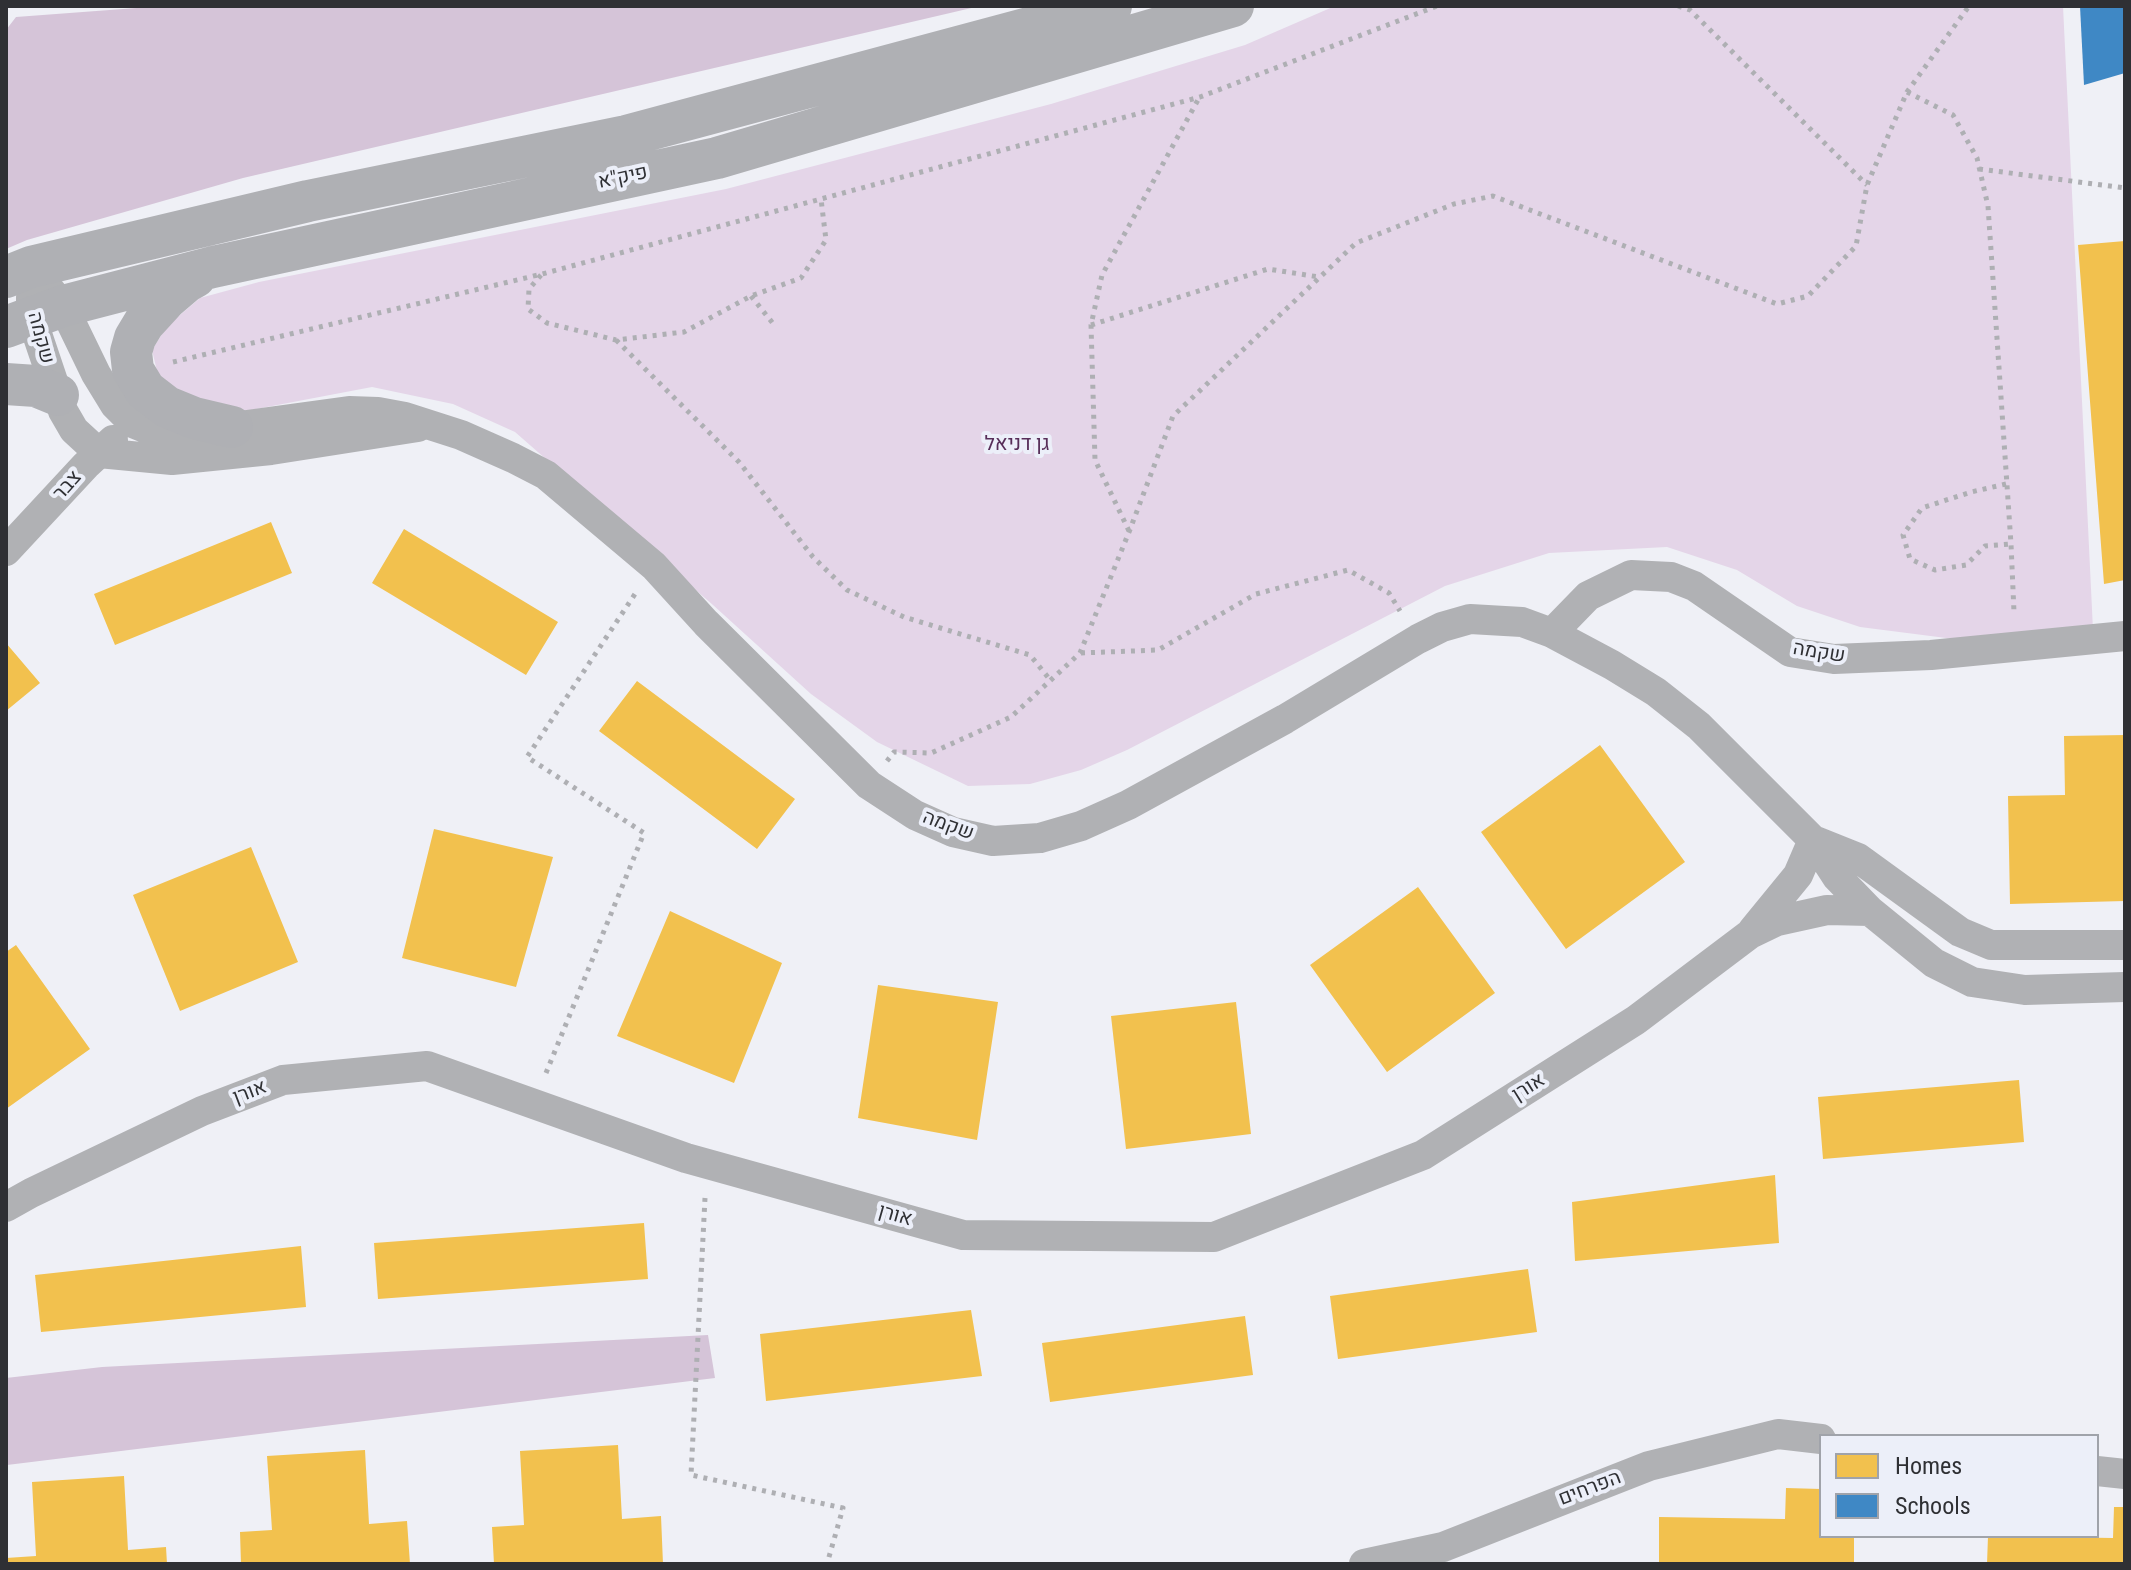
<!DOCTYPE html>
<html>
<head>
<meta charset="utf-8">
<style>
  body { margin:0 }
  #map { position:relative; width:2131px; height:1570px; overflow:hidden; background:#eff0f6; font-family:"Roboto Condensed",sans-serif }
  canvas { display:block }
  .frame { position:absolute; inset:0; border:8px solid #2f3034; pointer-events:none }
  .legend { position:absolute; left:1819px; top:1434px; width:280px; height:104px; box-sizing:border-box; background:#eceff9; border:2px solid #a0a3aa; margin:0; padding:10px 14px; list-style:none; font-size:24px; color:#2f3034 }
  .legend li { display:flex; align-items:center; gap:16px; height:40px }
  .legend b { width:40px; border:2px solid #a0a3aa }
</style>
</head>
<body>
<div id="map">
<canvas width="2131" height="1570"></canvas>
<div class="frame"></div>
<ul class="legend">
<li><b style="height:22px;background:#f2c14e"></b>Homes</li>
<li><b style="height:22px;background:#3f88c5"></b>Schools</li>
</ul>
</div>
<script>
const g = document.querySelector('canvas').getContext('2d');
g.lineJoin = 'round';
function fill(path, color) {
  g.fillStyle = color;
  g.fill(path, 'evenodd');
}
function poly(rows) {
  const path = new Path2D();
  for (const r of rows) {
    path.moveTo(r[0], r[1]);
    for (let i = 2; i < r.length; i += 2) path.lineTo(r[i], r[i + 1]);
  }
  return path;
}
function strokePath(path, color, width, dash) {
  g.strokeStyle = color;
  g.lineWidth = width;
  g.lineCap = dash ? 'butt' : 'round';
  g.setLineDash(dash || []);
  g.stroke(path);
}
function drawText(font, color, halo, rows, align = 'center') {
  g.font = font + ' "Roboto Condensed",Heebo,sans-serif';
  g.lineWidth = 8;
  g.setLineDash([]);
  g.textBaseline = 'middle';
  g.strokeStyle = halo;
  g.fillStyle = color;
  for (const [text, x, y, turn = 0] of rows) {
    g.save();
    g.translate(x, y);
    g.rotate((+turn || 0) * Math.PI / 180);
    g.textAlign = isNaN(turn) ? turn : align;
    if (halo) g.strokeText(text, 0, 0);
    g.fillText(text, 0, 0);
    g.restore();
  }
}
fill(poly([
  [1335,6,2063,6,2093,630,1954,639,1860,627,1797,606,1737,570,1667,547,1549,553,1445,586,1127,750,1081,770,1030,784,968,786,877,742,811,694,713,605,515,432,453,404,372,387,230,414,170,390,157,371,152,350,167,326,200,298,259,282,726,189,1051,104,1245,45]
]), '#e4d5e8');
fill(poly([
  [163,6,980,6,243,178,27,240,6,249,6,30,16,17],
  [708,1335,715,1378,7,1465,6,1467,6,1378,102,1367]
]), '#d5c4d8');
fill(poly([
  [2125,241,2125,580,2104,584,2078,245],
  [271,522,292,573,115,645,94,594],
  [404,529,558,622,526,675,372,583],
  [6,643,40,683,6,711],
  [637,681,795,799,757,849,599,731],
  [2125,735,2125,901,2010,904,2008,796,2065,795,2064,736],
  [1600,745,1685,862,1566,949,1481,832],
  [434,829,553,857,516,987,402,958],
  [251,847,298,962,180,1011,133,895],
  [1418,887,1495,993,1387,1072,1310,965],
  [670,911,782,963,734,1083,617,1036],
  [16,945,90,1049,6,1109,6,952],
  [878,985,998,1002,977,1140,858,1118],
  [1236,1002,1251,1134,1126,1149,1111,1016],
  [2019,1080,2024,1142,1823,1159,1818,1097],
  [1775,1175,1779,1243,1575,1261,1572,1202],
  [644,1223,648,1279,378,1299,374,1243],
  [301,1246,306,1307,41,1332,35,1275],
  [1528,1269,1537,1332,1338,1359,1330,1296],
  [971,1310,982,1376,766,1401,760,1334],
  [1245,1316,1253,1375,1050,1402,1042,1343],
  [618,1445,622,1519,661,1516,663,1564,494,1564,492,1527,524,1525,520,1451],
  [365,1450,369,1524,407,1521,410,1564,241,1564,240,1532,272,1530,267,1456],
  [124,1476,128,1550,166,1547,167,1564,6,1564,6,1558,36,1556,32,1482],
  [1786,1488,1821,1489,1821,1536,1854,1536,1854,1564,1659,1563,1659,1517,1785,1519],
  [2114,1507,2125,1507,2125,1564,1987,1564,1988,1536,2113,1538]
]), '#f2c14e');
fill(poly([
  [2080,6,2125,6,2125,73,2084,85]
]), '#3f88c5');
strokePath(poly([
  [1678,6,1690,10,1867,185],
  [1907,92,1953,115,1977,158,1988,206,2011,544,2014,612,2012,613],
  [1979,169,2125,188],
  [541,275,529,289,528,309,547,323,616,340,684,332,751,296,801,278,826,240,821,199],
  [751,296,775,326],
  [1091,325,1268,269,1319,277],
  [616,340,739,462,813,557,847,590,904,617,1030,655,1051,681],
  [173,362,542,274,1200,97,1437,6],
  [2006,484,1971,492,1922,508,1903,535,1910,559,1935,570,1966,565,1985,546,2011,544],
  [1129,531,1095,460,1091,325,1102,275,1199,98],
  [1081,653,1158,650,1256,594,1348,570,1389,593,1400,611],
  [887,761,894,752,931,753,1011,717,1080,653,1129,532,1173,416,1356,243,1454,204,1493,196,1777,304,1808,296,1856,246,1867,185,1907,92,1969,6],
  [546,1073,644,833,527,757,635,594],
  [705,1198,691,1475,843,1508,827,1564]
]), '#aeafb3', 5, [4, 6]);
strokePath(poly([
  [31,267,63,306,96,374,115,405,133,423,160,434,201,436,232,427,349,411,378,412,405,417,461,435,513,458,546,475,654,566,706,623,869,785,915,815,953,832,993,841,1040,838,1081,826,1128,805,1285,719,1418,639,1442,627,1470,619,1522,622,1552,633,1612,665,1656,692,1699,726,1813,840,1837,877,1870,911,1934,963,1972,982,2025,990,2125,987],
  [31,297,31,316,63,411,74,430,99,453,172,460,271,450,418,427],
  [6,551,86,465,113,440],
  [1552,633,1588,596,1631,575,1671,577,1694,586,1790,652,1834,659,1931,655,2125,636],
  [1813,840,1858,858,1960,932,1991,945,2125,945],
  [1753,930,1798,875,1813,840],
  [6,1207,31,1193,202,1111,283,1080,427,1066,686,1158,963,1235,1214,1237,1423,1155,1636,1020,1750,934,1777,921,1827,910,1870,911],
  [2097,1471,2125,1474],
  [1364,1564,1443,1547,1649,1466,1778,1434,1821,1439]
]), '#b0b1b4', 30);
strokePath(poly([
  [6,277,31,267,308,201,626,136,1111,6],
  [195,277,186,282,166,299,144,323,135,338,131,352,133,370,145,390,167,407,194,418,232,427],
  [6,327,63,306,213,267,717,158,1233,6],
  [6,384,36,386,58,395]
]), '#afb0b4', 42);
drawText('20px', '#2f3034', '#eceff9', [
  ["פיק\"א",623,178,-12],
  ["שקמה",40,338,75],
  ["צבר",68,486,-48],
  ["שקמה",1819,653,9],
  ["שקמה",948,826,20],
  ["אורן",1529,1088,-32],
  ["אורן",250,1093,-21],
  ["אורן",895,1216,16],
  ["הפרחים",1590,1489,-21]
]);
drawText('20px', '#572e59', '#eceff9', [
  ["גן דניאל",1017,445]
]);
</script>
</body>
</html>
